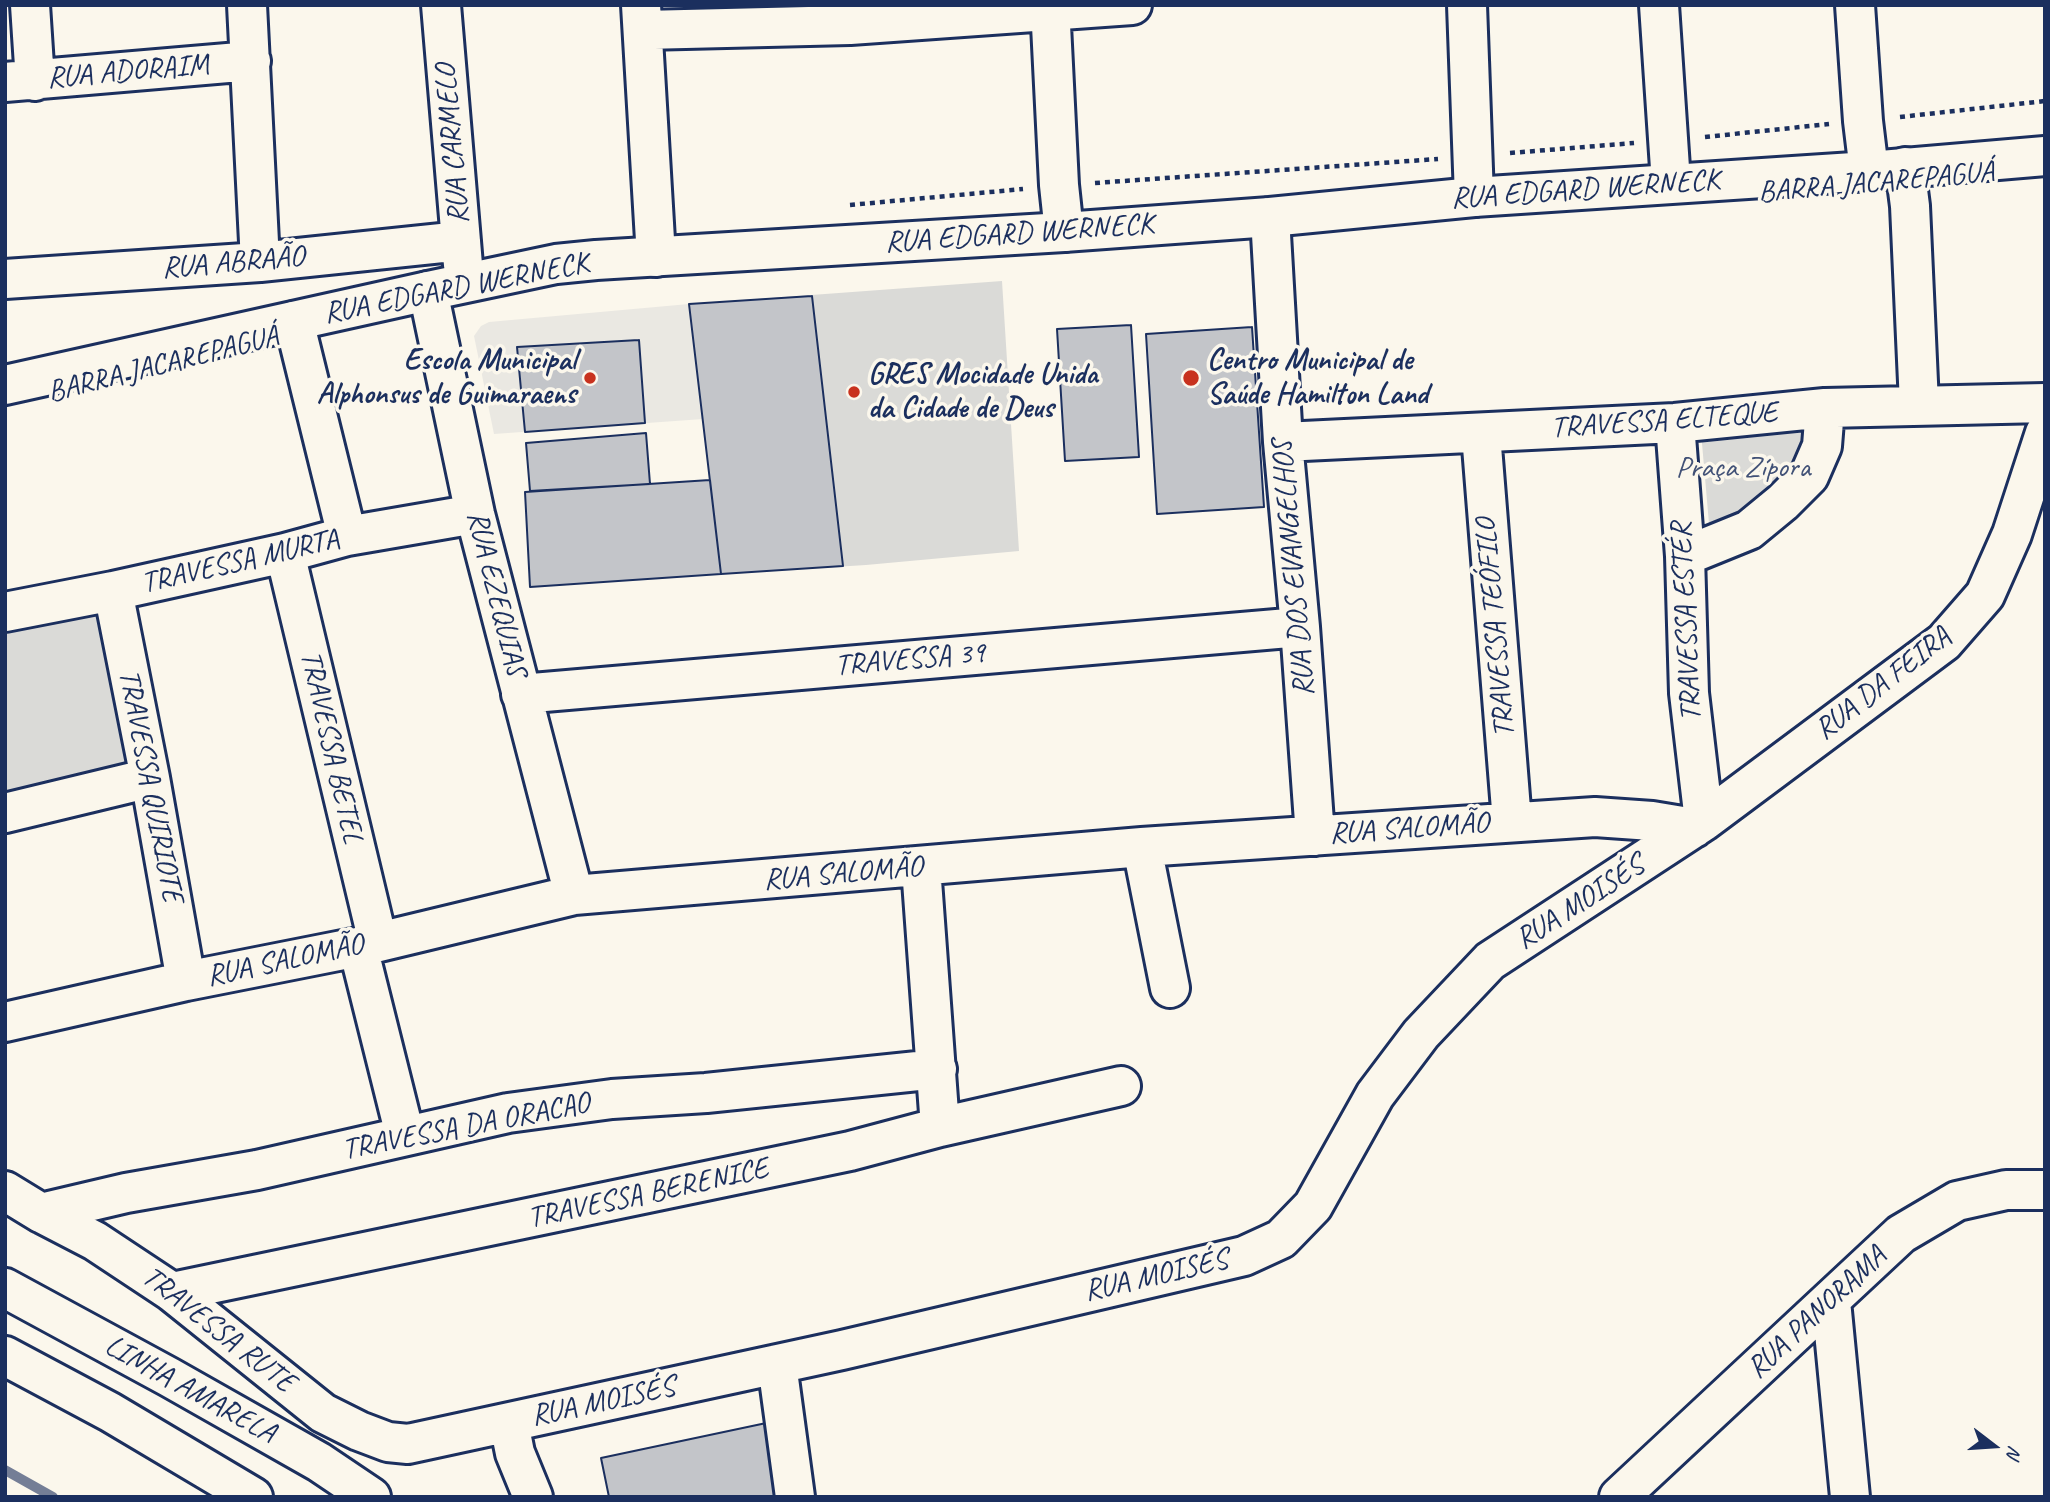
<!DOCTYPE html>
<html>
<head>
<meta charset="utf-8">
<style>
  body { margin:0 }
  #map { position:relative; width:2050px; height:1502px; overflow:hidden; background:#fbf7ec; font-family:Caveat,sans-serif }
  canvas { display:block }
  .frame { position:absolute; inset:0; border:7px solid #1b2f5e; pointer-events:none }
  .north { position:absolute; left:1959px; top:1411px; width:70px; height:70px; -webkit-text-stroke:5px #fbf7ec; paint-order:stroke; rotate:107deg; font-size:19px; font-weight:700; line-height:28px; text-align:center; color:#1b2f5e }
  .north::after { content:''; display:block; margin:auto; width:24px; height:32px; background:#1b2f5e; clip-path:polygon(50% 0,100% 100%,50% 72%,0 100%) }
</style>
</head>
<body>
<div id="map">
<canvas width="2050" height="1502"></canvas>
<div class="frame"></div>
<div class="north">N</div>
</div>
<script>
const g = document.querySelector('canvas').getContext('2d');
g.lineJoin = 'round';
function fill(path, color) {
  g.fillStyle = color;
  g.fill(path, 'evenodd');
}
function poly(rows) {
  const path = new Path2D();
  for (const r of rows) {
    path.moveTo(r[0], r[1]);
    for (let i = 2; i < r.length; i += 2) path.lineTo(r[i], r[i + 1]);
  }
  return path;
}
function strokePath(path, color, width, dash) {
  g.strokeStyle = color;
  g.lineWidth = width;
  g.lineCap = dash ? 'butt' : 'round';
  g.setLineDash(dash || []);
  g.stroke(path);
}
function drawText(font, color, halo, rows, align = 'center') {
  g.font = font + ' Caveat,sans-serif';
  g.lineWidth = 7;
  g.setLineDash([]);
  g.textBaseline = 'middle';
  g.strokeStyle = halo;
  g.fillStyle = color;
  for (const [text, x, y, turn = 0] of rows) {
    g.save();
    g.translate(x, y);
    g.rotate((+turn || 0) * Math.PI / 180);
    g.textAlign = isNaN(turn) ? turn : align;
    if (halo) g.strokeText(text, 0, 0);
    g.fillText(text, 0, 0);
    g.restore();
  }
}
fill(poly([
  [689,304,703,419,494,434,474,336,481,326,489,322]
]), '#eae8e2');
fill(poly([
  [1002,281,1019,551,866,565,721,574,689,304],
  [1811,426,1786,485,1710,535,1701,432],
  [107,607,141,767,5,795,5,629]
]), '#dadad7');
strokePath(poly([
  [5,1470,53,1497]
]), '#747e96', 10);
const building = poly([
  [812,296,843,566,721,574,689,304,812,296],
  [1131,325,1139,457,1065,461,1057,329,1131,325],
  [1252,327,1264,507,1157,514,1146,334,1252,327],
  [639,340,645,423,525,432,517,347,639,340],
  [646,433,650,484,530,491,526,443,646,433],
  [710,480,721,574,530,587,525,492,710,480],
  [771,1422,778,1497,609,1497,601,1458,771,1422]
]);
fill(building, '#c3c5c9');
strokePath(building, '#1b2f5e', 2);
const minor = poly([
  [30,5,35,81],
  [247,5,260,262],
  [441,5,463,265],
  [641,5,656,257],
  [1050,5,1059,185,1064,232],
  [1467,5,1474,197],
  [1659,5,1671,183],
  [1855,5,1863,121,1869,171],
  [644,30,850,25,1132,5],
  [5,82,251,61],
  [1905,167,1910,206,1919,404],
  [1270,217,1283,442,1300,627,1315,836],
  [5,279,260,262,461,241],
  [428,291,475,514,574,895],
  [294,321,347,536],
  [1675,423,1685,556,1689,693,1704,821],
  [1481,434,1512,822],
  [1283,442,1675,423,1825,408,2045,403],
  [285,553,378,942],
  [1685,556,1749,530,1783,502,1809,476,1822,446,1825,408],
  [113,591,150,778,186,981],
  [5,612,113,591,285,553,347,536,475,514],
  [521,694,1300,627],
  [5,813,150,778],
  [1142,847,1170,988],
  [921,867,940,1127],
  [358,947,405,1135],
  [5,1022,186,981,358,947,574,895,1142,847,1595,817,1652,821,1694,828],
  [5,1191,41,1213,95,1241,172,1292,323,1413,359,1431,388,1442,408,1444,842,1350,1244,1256,1281,1239,1313,1206,1375,1095,1421,1034,1490,961,1704,821,1944,642,1985,595,2012,534,2045,433],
  [41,1213,126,1193,257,1170,508,1113,612,1099,706,1093,937,1069],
  [172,1292,850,1151,940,1127,1121,1086],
  [1831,1301,1850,1497],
  [777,1364,795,1497],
  [509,1423,515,1453,533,1497],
  [1619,1497,1901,1234,1957,1201,2006,1190,2045,1190]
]);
const major = poly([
  [5,385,428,291,556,264,596,260,1064,232,1270,217,1474,197,1869,171,2045,156]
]);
const highway = poly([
  [5,1288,169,1377,319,1462,371,1497],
  [5,1356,110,1412,253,1497]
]);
strokePath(minor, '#1b2f5e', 44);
strokePath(major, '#1b2f5e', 44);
strokePath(highway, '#1b2f5e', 44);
strokePath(poly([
  [1900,117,2045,101],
  [1705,137,1829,124],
  [1510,153,1634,143],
  [1095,183,1438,159],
  [850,205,1023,189]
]), '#1b2f5e', 4.5, [5, 5]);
strokePath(minor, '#fbf7ec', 38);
strokePath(major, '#fbf7ec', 38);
strokePath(highway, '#fbf7ec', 38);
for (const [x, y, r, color] of [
  [590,378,7,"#c8321e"],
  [1191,378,9,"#c8321e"],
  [854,392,7,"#c8321e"]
]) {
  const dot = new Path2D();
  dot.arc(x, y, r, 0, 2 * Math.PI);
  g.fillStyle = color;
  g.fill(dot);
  strokePath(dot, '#fbf7ec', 2.5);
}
drawText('30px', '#1b2f5e', '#fbf7ec', [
  ["RUA ADORAIM",128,72,-5],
  ["RUA CARMELO",453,144,-95],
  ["BARRA JACAREPAGUÁ",1876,183,-5],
  ["RUA EDGARD WERNECK",1585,190,-4],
  ["RUA EDGARD WERNECK",1019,234,-4],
  ["RUA ABRAÃO",233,263,-5],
  ["RUA EDGARD WERNECK",456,289,-11],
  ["BARRA JACAREPAGUÁ",163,365,-14],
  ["TRAVESSA ELTEQUE",1664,421,-4],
  ["TRAVESSA MURTA",240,562,-13],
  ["RUA DOS EVANGELHOS",1294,568,-95],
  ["RUA EZEQUIAS",496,594,76],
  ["TRAVESSA ESTÉR",1687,622,-93],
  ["TRAVESSA TEÓFILO",1496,628,-95],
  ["TRAVESSA 39",910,660,-5],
  ["RUA DA FEIRA",1883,684,-38],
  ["TRAVESSA BETEL",331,747,77],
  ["TRAVESSA QUIRIOTE",150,786,79],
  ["RUA SALOMÃO",1409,829,-4],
  ["RUA SALOMÃO",843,874,-5],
  ["RUA MOISÉS",1580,903,-33],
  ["RUA SALOMÃO",285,961,-12],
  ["TRAVESSA DA ORACAO",466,1127,-11],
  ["TRAVESSA BERENICE",648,1194,-12],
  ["RUA MOISÉS",1156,1276,-13],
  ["RUA PANORAMA",1817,1313,-43],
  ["TRAVESSA RUTE",218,1330,38],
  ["LINHA AMARELA",190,1390,29],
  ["RUA MOISÉS",603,1402,-12]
]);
drawText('bold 30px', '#1b2f5e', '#fbf7ec', [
  ["Escola Municipal",576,361,"right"],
  ["Alphonsus de Guimaraens",576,395,"right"],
  ["Centro Municipal de",1207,361],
  ["Saúde Hamilton Land",1207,395],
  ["GRES Mocidade Unida",868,375],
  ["da Cidade de Deus",868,409]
], 'left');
drawText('30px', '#415176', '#fbf7ec', [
  ["Praça Zípora",1743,468]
]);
</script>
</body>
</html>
